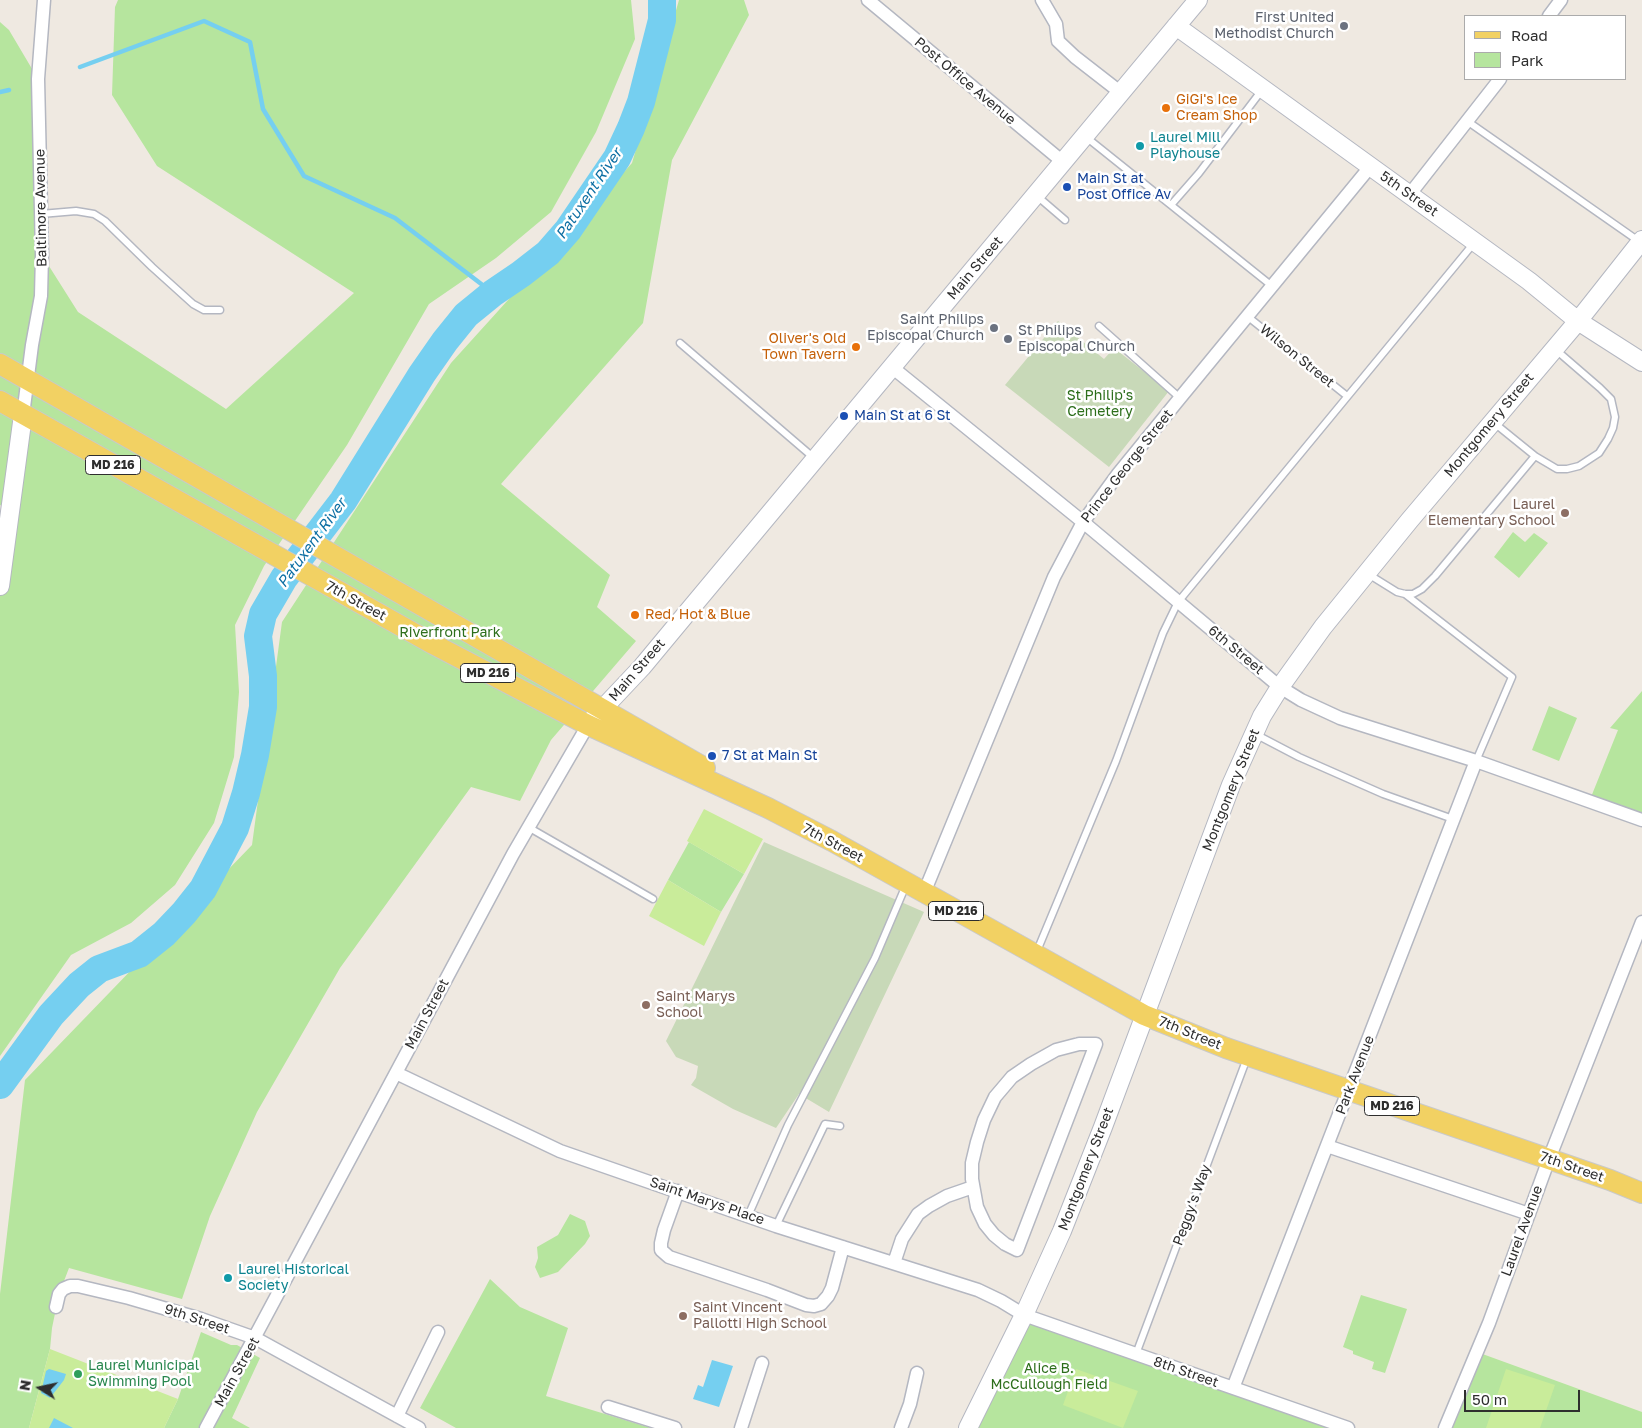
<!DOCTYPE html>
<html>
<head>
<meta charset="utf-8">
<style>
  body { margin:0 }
  #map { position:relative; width:1642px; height:1428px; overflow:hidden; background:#efe9e1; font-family:"Golos Text",sans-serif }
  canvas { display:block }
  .legend { position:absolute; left:1464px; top:15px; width:162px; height:65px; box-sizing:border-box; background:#fff; border:1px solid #ababab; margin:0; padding:6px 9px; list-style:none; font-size:15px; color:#2e2e2e }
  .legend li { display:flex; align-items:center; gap:10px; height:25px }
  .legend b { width:25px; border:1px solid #ababab }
  .north { position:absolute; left:15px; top:1363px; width:50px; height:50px; -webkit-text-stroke:4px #fff; paint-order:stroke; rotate:280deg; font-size:14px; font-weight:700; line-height:20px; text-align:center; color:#2e2e2e }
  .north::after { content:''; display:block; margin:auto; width:18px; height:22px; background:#2e2e2e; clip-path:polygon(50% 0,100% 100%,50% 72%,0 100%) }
  .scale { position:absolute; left:1464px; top:1390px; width:116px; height:22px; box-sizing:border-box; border:2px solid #2e2e2e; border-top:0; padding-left:6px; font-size:15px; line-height:18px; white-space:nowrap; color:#2e2e2e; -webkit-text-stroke:4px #fff; paint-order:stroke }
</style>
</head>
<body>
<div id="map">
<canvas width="1642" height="1428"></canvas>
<ul class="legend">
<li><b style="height:6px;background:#f2d163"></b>Road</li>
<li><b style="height:14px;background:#b6e59e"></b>Park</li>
</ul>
<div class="north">N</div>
<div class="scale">50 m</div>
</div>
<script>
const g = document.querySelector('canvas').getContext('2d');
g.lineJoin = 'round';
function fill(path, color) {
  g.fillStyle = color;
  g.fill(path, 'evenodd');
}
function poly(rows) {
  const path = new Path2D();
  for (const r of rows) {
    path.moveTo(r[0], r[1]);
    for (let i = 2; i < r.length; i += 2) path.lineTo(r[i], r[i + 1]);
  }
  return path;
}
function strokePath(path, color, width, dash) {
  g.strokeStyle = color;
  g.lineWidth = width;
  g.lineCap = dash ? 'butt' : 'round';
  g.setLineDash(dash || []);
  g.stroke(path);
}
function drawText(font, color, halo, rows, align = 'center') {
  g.font = font + ' "Golos Text",sans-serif';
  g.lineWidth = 5;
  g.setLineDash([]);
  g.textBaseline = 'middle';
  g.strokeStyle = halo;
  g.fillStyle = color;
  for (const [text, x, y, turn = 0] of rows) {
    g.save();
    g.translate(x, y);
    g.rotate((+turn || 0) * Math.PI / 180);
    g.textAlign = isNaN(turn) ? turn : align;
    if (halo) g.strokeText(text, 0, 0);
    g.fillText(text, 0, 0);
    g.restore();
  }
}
fill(poly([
  [118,0,631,0,635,39,596,132,551,212,496,258,429,304,347,445,264,566,235,625,239,692,234,757,214,823,175,885,131,923,71,955,0,1056,0,586,10,510,0,505,0,22,9,30,38,79,42,255,78,312,226,409,354,293,157,166,112,95,115,7],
  [679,0,744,0,749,15,672,160,643,323,501,484,610,575,597,607,636,641,551,740,520,801,471,787,340,968,257,1112,210,1216,182,1299,69,1268,59,1294,52,1328,50,1349,29,1428,0,1428,0,1294,25,1080,252,845,282,622,451,363,632,163],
  [1513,532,1525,542,1534,533,1548,543,1519,578,1494,557],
  [1642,691,1642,820,1589,802,1618,730,1610,728],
  [1549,706,1577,718,1559,761,1532,750],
  [689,842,744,874,721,912,668,880],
  [570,1214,585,1221,590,1236,585,1244,558,1272,540,1278,535,1267,538,1258,537,1247,558,1235],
  [490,1279,520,1307,568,1328,546,1396,651,1428,456,1428,420,1408],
  [1361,1295,1407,1309,1385,1373,1372,1369,1374,1362,1353,1354,1353,1351,1343,1347],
  [1024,1315,1346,1428,966,1428],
  [201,1332,231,1345,237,1345,260,1358,232,1418,250,1428,164,1428,178,1399],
  [1477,1352,1642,1412,1642,1428,1445,1428]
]), '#b6e59e');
fill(poly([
  [1058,321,1104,359,1114,348,1169,391,1109,467,1005,385],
  [764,842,924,912,829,1112,799,1094,776,1128,733,1109,691,1085,696,1078,698,1066,676,1057,666,1041]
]), '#c8d9b8');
fill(poly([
  [704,809,763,839,744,874,687,841],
  [668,880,721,912,704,946,649,916],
  [50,1349,178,1399,164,1428,29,1428],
  [1076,1369,1138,1391,1123,1428,1063,1405],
  [1506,1369,1555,1385,1540,1428,1486,1428]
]), '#c9ec9a');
fill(poly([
  [712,1360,733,1366,719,1407,693,1399,698,1385,703,1387],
  [49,1369,66,1374,64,1380,50,1398,41,1393,46,1371],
  [54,1418,73,1428,49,1428]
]), '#75cff0');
strokePath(poly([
  [80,67,204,21,250,42,263,109,304,176,395,218,493,293],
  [0,92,9,90]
]), '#75cff0', 4.5);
strokePath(poly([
  [0,1085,51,1015,79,985,99,969,139,954,164,934,184,913,203,889,235,828,246,793,255,755,263,707,263,676,258,636,263,614,284,578,343,501,422,374,445,341,466,315,493,293,521,274,548,253,568,230,617,158,631,128,641,102,662,20,662,0]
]), '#75cff0', 28);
const lane = poly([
  [1467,121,1640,242],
  [1086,137,1272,286],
  [1037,196,1065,220],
  [1171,205,1199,173,1262,90],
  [41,214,76,211,94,214,105,221,152,267,193,304,204,310,220,310],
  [1247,316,1347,396],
  [1099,326,1180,398],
  [680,343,814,458],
  [1493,422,1535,456,1557,469,1567,469,1579,466,1599,453,1608,439,1613,428,1615,417,1611,399,1600,388,1556,350],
  [1368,574,1397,592,1405,594,1413,594,1422,589,1435,576,1535,456],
  [1405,594,1512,677,1476,761],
  [1255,734,1299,757,1383,794,1453,819],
  [528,827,653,899],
  [1037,951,1116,761,1163,633,1178,602,1474,243],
  [748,1216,788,1125,875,958,906,885],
  [776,1226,825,1124,840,1126],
  [1136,1354,1247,1058]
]);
const street = poly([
  [868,0,1063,162],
  [1042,0,1056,24,1058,41,1075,57,1120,92],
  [1549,16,1561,0],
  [1410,194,1500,79],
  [893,368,1083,522,1280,687,1301,700,1340,718,1476,761,1642,820],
  [23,415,32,345,41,296,42,255,38,79,44,0],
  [924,893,1054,577,1083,522,1118,474,1180,398,1370,167],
  [1079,1044,1096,1044,1017,1250,1005,1244,994,1235,985,1224,977,1207,972,1179,972,1163,977,1142,984,1120,995,1097,1012,1077,1031,1064,1056,1050,1079,1044],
  [396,1073,560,1151,776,1226,978,1290,1001,1301,1024,1315,1348,1428],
  [1327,1146,1529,1214],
  [678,1191,664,1230,661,1243,661,1250,669,1257,767,1290,806,1305,814,1306,821,1304,828,1296,832,1288,843,1247],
  [894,1263,902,1239,918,1214,929,1206,947,1196,973,1187],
  [56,1307,59,1294,63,1289,70,1286,78,1286,129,1298,201,1319,255,1338,419,1428],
  [1233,1388,1476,761],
  [608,1407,675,1428],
  [397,1416,438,1332],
  [206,1428,513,854,588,725],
  [741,1428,762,1363],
  [901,1428,910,1404,917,1373],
  [1445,1428,1489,1323,1549,1159,1642,922]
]);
const secondary = poly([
  [1176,26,1529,281,1578,321,1642,362],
  [0,586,23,415],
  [593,719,642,667,686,614,1198,0],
  [968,1428,1024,1315,1062,1231,1103,1127,1231,785,1262,716,1280,687,1323,627,1409,521,1578,321,1642,240]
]);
const primary = poly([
  [0,364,705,768],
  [0,401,433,644,588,725,768,808,832,841,1144,1015,1226,1048,1610,1180,1642,1193]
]);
strokePath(lane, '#b4b7c1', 9);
strokePath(street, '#b4b7c1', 15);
strokePath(secondary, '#b4b7c1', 20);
strokePath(primary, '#c9c9c9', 22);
strokePath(lane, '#fff', 6);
strokePath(street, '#fff', 12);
strokePath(secondary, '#fff', 18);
strokePath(primary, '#f2d163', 20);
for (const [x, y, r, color] of [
  [1344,26,5,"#6b7280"],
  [1166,108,5,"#e8710a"],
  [1140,146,5,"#0f9aa8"],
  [1067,187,5,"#1a4fb4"],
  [994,328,5,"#6b7280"],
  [1008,339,5,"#6b7280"],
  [856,347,5,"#e8710a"],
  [844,416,5,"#1a4fb4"],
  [1565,513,5,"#8d6e63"],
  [635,615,5,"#e8710a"],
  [712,756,5,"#1a4fb4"],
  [646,1005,5,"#8d6e63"],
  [228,1278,5,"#0f9aa8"],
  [683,1316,5,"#8d6e63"],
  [78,1374,5,"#2e9e5b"]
]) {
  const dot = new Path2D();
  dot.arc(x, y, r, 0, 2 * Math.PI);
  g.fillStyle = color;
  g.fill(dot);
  strokePath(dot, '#fff', 2);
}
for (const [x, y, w] of [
  [113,465,55],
  [488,673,55],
  [956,911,55],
  [1392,1106,55]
]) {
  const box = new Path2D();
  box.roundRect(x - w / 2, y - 9.5, w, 19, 4);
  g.fillStyle = '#fff';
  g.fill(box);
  strokePath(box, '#2e2e2e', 1);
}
drawText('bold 12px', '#2e2e2e', null, [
  ["MD 216",113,465],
  ["MD 216",488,673],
  ["MD 216",956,911],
  ["MD 216",1392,1106]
]);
drawText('14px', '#5b616d', '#fff', [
  ["First United",1334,18],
  ["Methodist Church",1334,34],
  ["Saint Philips",984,320],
  ["Episcopal Church",984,336],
  ["St Philips",1018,331,"left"],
  ["Episcopal Church",1018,347,"left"]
], 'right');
drawText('14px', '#2e2e2e', '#fff', [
  ["Post Office Avenue",965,81,40],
  ["5th Street",1409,194,35],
  ["Baltimore Avenue",41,208,-91],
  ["Main Street",975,268,-50],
  ["Wilson Street",1297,356,39],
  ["Montgomery Street",1489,425,-50],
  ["Prince George Street",1127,466,-52],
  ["7th Street",356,601,29],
  ["6th Street",1236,650,40],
  ["Main Street",637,670,-49],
  ["Montgomery Street",1231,790,-68],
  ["7th Street",833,843,28],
  ["Main Street",427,1014,-62],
  ["7th Street",1190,1033,22],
  ["Park Avenue",1355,1075,-69],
  ["7th Street",1572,1167,19],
  ["Montgomery Street",1086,1169,-69],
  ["Saint Marys Place",707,1201,19],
  ["Peggy's Way",1192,1205,-70],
  ["Laurel Avenue",1522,1231,-70],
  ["9th Street",197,1319,18],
  ["Main Street",237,1372,-61],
  ["8th Street",1186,1372,19]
]);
drawText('14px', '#c56008', '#fff', [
  ["GiGi's Ice",1176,100],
  ["Cream Shop",1176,116],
  ["Oliver's Old",846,339,"right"],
  ["Town Tavern",846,355,"right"],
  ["Red, Hot & Blue",645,615]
], 'left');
drawText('14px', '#0d838f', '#fff', [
  ["Laurel Mill",1150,138],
  ["Playhouse",1150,154],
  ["Laurel Historical",238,1270],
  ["Society",238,1286]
], 'left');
drawText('14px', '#164399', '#fff', [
  ["Main St at",1077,179],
  ["Post Office Av",1077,195],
  ["Main St at 6 St",854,416],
  ["7 St at Main St",722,756]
], 'left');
drawText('14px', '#2c6e1b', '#fff', [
  ["St Philip's",1100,396],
  ["Cemetery",1100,412],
  ["Riverfront Park",450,633],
  ["Alice B.",1049,1369],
  ["McCullough Field",1049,1385]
]);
drawText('14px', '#785e54', '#fff', [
  ["Laurel",1555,505,"right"],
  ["Elementary School",1555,521,"right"],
  ["Saint Marys",656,997],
  ["School",656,1013],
  ["Saint Vincent",693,1308],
  ["Pallotti High School",693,1324]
], 'left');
drawText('14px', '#27864d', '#fff', [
  ["Laurel Municipal",88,1366],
  ["Swimming Pool",88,1382]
], 'left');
drawText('italic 15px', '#0d6fa3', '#fff', [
  ["Patuxent River",589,194,-56],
  ["Patuxent River",312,543,-54]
]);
</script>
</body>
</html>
